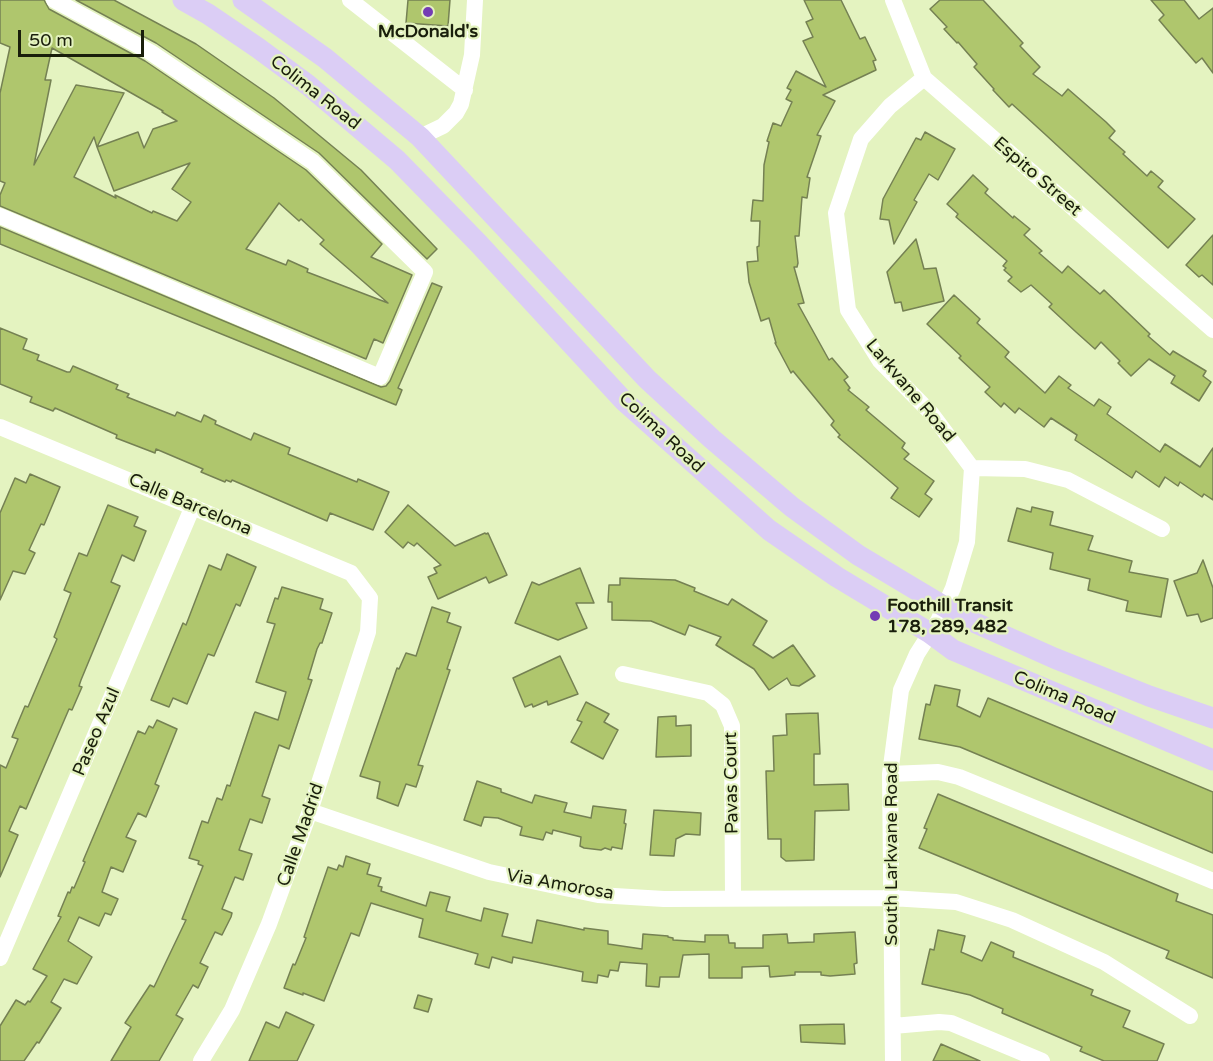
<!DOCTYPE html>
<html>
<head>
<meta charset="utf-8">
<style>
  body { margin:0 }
  #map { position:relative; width:1213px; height:1061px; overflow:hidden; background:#e4f3c0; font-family:"Varela Round",sans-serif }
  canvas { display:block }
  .scale { position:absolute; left:18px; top:30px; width:126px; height:27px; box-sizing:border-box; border:3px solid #191e0b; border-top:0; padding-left:8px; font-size:18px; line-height:21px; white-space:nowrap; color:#191e0b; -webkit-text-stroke:4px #e4f3c0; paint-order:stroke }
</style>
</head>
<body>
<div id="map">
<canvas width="1213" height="1061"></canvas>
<div class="scale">50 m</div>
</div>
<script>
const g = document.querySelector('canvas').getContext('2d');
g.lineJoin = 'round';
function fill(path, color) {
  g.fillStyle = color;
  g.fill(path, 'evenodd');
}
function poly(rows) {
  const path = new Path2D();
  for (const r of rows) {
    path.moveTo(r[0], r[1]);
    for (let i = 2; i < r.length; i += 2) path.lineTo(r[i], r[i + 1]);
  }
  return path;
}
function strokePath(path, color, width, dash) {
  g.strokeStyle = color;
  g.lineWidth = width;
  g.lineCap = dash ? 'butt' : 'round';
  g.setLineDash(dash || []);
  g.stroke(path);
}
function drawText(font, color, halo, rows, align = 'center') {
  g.font = font + ' "Varela Round",sans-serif';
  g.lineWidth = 4.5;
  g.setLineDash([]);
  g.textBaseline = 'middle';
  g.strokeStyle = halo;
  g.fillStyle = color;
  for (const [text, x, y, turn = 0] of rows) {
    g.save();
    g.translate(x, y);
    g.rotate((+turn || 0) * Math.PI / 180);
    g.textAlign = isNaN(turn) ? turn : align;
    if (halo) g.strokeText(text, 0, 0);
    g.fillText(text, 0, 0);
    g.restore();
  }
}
const building = poly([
  [0,0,44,0,49,9,145,61,306,170,382,244,371,257,412,275,383,343,374,339,366,359,0,206,0,195,5,183,0,181,0,93,10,47,0,43,0,0],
  [52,48,163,111,162,112,177,121,153,129,144,148,138,132,97,147,114,191,190,163,172,189,191,202,177,221,153,211,152,213,115,195,116,198,74,177,94,137,97,147,124,93,76,85,34,165,51,80,45,80,52,48],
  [279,203,299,221,301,219,324,240,320,244,388,303,307,272,308,269,288,260,286,265,246,249,279,203],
  [76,0,114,0,196,44,274,98,361,170,437,249,427,259,319,153,156,43,76,0],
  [408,0,450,0,448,26,406,23,408,0],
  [804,0,841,0,860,39,865,37,876,60,873,61,876,70,823,95,835,101,817,135,821,136,807,177,810,178,807,198,802,197,799,236,795,236,798,263,797,267,794,267,804,303,798,304,829,360,832,358,848,377,844,380,850,388,848,390,869,407,866,410,905,443,902,448,909,454,904,459,934,481,925,494,932,499,919,517,891,498,898,488,838,437,840,435,831,425,834,421,793,371,791,373,775,343,776,343,769,318,761,321,749,282,747,262,758,261,757,247,759,246,760,221,751,221,753,200,763,201,764,165,769,142,767,141,773,123,781,126,792,102,786,99,791,90,787,88,796,71,826,87,803,41,813,37,806,22,813,19,804,0],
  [940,0,983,0,1023,43,1020,46,1040,67,1033,74,1062,96,1068,89,1106,122,1115,131,1109,138,1125,152,1123,154,1147,176,1151,171,1163,181,1158,187,1195,219,1168,248,1047,136,1012,104,1009,107,993,90,994,89,974,67,977,64,958,42,957,43,944,29,947,27,930,9,940,0],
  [1151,0,1184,0,1199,19,1213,8,1213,73,1202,58,1196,63,1170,33,1159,20,1164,15,1151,0],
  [925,132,955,149,938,180,929,174,914,200,917,202,894,244,889,220,880,219,883,199,916,138,921,140,925,132],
  [973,175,988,189,985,193,1013,218,1014,216,1030,229,1024,235,1042,251,1039,253,1062,273,1068,266,1100,294,1104,290,1150,334,1148,336,1170,355,1173,351,1206,371,1203,376,1211,382,1199,401,1171,383,1175,376,1149,359,1131,376,1118,363,1120,361,1101,342,1095,349,1076,332,1049,307,1052,304,1031,285,1021,292,1008,281,1012,277,1004,270,1006,268,1003,266,1007,261,956,217,958,214,947,204,973,175],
  [0,227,381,387,386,386,390,381,432,283,442,287,398,388,402,390,396,405,0,244,0,227],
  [1213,235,1213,285,1202,275,1199,277,1186,265,1213,235],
  [916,239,924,269,936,268,944,301,903,311,901,302,895,303,887,272,916,239],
  [954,295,980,319,977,323,1009,352,1005,357,1045,393,1059,376,1071,385,1068,388,1094,406,1099,399,1111,407,1107,414,1160,452,1165,444,1200,467,1213,448,1213,500,1204,494,1202,497,1180,482,1178,486,1165,477,1159,487,1136,471,1132,478,1075,440,1077,435,1051,418,1044,427,1019,408,1015,413,1004,403,1001,407,985,392,990,387,959,358,961,356,927,324,954,295],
  [0,328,27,339,23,349,39,355,37,360,67,372,70,372,73,366,118,385,116,389,129,394,127,397,175,416,177,412,201,422,204,415,216,421,215,424,251,440,254,433,290,448,288,454,357,482,358,479,389,492,373,530,330,513,327,521,232,480,231,482,226,480,225,482,201,472,203,469,156,449,155,453,116,438,117,435,55,408,53,411,30,402,32,397,0,384,0,328],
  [30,474,60,487,44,525,41,524,29,550,35,553,25,574,13,571,0,600,0,513,15,478,26,483,30,474],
  [108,505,138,517,134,526,146,531,134,561,122,555,111,582,120,586,81,680,79,686,82,687,72,710,69,709,26,809,20,806,9,831,18,835,0,877,0,765,6,768,18,739,12,737,25,706,28,707,57,639,54,637,71,593,64,590,79,553,87,556,108,505],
  [408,505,455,546,485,533,486,534,488,533,507,575,489,583,486,577,438,599,428,577,437,573,434,568,441,565,417,543,414,546,408,542,403,548,385,532,408,505],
  [1032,507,1053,512,1050,525,1093,536,1088,550,1132,561,1129,572,1168,579,1161,617,1126,611,1128,601,1088,590,1090,579,1050,569,1053,553,1008,541,1017,508,1031,512,1032,507],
  [227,554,256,567,240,606,236,604,214,656,208,654,187,704,173,698,169,707,151,700,183,623,186,625,209,565,221,570,227,554],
  [1203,560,1213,588,1213,618,1201,622,1198,614,1187,616,1174,581,1197,573,1203,560],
  [580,568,594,603,576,603,587,628,558,640,515,623,532,582,539,585,580,568],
  [620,578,675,580,695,588,694,591,728,605,732,599,767,621,753,645,773,658,793,645,815,676,799,686,791,685,787,678,769,690,754,669,716,645,721,637,689,625,685,635,651,621,612,620,612,602,608,602,609,585,620,585,620,578],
  [282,587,323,599,320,609,332,613,322,643,320,643,317,649,308,679,312,680,289,749,279,745,262,796,270,799,262,823,250,819,239,850,252,854,243,880,235,877,222,909,232,913,231,917,222,935,215,932,200,963,208,967,198,988,193,985,176,1015,183,1019,159,1061,111,1061,131,1027,125,1023,150,985,154,987,186,920,182,919,203,866,198,864,199,861,189,858,202,821,208,823,217,798,222,800,227,785,230,786,254,714,255,712,278,720,286,692,256,682,275,624,267,622,275,598,278,599,282,587],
  [432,607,450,613,447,622,461,627,447,669,450,670,418,765,423,766,416,787,406,784,398,806,377,798,380,782,360,776,397,668,399,669,406,653,416,656,432,607],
  [560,656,578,694,548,705,547,701,533,707,532,704,525,707,513,678,560,656],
  [935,685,960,690,957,706,980,717,988,698,1213,792,1213,853,960,747,919,739,926,704,930,705,935,685],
  [586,702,609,714,604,722,618,730,603,759,571,742,582,722,577,720,586,702],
  [818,713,820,754,814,754,814,785,848,784,849,810,815,811,814,860,786,861,781,857,781,839,768,839,766,771,774,771,773,736,787,735,786,714,818,713],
  [676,716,676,726,691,725,691,756,656,757,658,717,676,716],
  [157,720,177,729,155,784,159,786,146,817,138,813,126,837,136,841,123,872,111,867,102,892,118,899,111,915,105,913,99,926,79,917,68,941,92,957,77,984,64,979,51,1002,61,1008,39,1043,37,1042,24,1061,0,1061,0,1026,16,1000,25,1005,28,1001,30,1002,47,976,33,969,61,917,58,916,68,892,70,893,72,887,74,888,85,862,83,861,138,731,145,734,149,726,153,728,157,720],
  [477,781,501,789,501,792,532,803,535,795,567,803,564,812,591,818,593,806,626,810,624,823,626,824,622,849,612,847,611,850,605,848,601,850,584,848,580,846,581,837,553,830,552,834,546,832,543,840,520,835,522,827,498,818,484,817,481,826,464,820,477,781],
  [938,794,1178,894,1176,901,1213,915,1213,978,1166,958,1169,951,919,848,927,829,924,828,938,794],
  [654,810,701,813,700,835,686,834,676,839,674,856,650,855,654,810],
  [346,856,370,864,367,874,381,878,378,886,382,887,381,891,426,906,430,892,450,897,446,911,481,921,484,908,508,914,502,936,532,943,537,920,584,930,584,928,608,931,608,944,642,949,643,934,668,936,668,937,673,938,673,940,705,942,705,935,728,935,729,943,735,943,735,948,763,948,763,935,787,934,788,943,814,942,814,934,855,932,857,963,854,964,855,974,830,976,821,975,821,972,795,972,795,975,770,977,769,966,742,967,742,978,709,978,709,954,683,955,679,977,660,977,659,987,646,986,647,964,620,962,618,971,610,970,608,977,598,975,597,983,582,981,583,972,513,957,512,963,492,957,489,968,475,964,478,954,419,937,423,919,371,903,359,936,351,933,324,1001,303,993,303,995,284,988,293,964,295,965,306,938,304,937,328,867,337,870,339,865,343,867,346,856],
  [938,930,965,936,961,952,982,961,991,942,1014,952,1013,957,1093,990,1091,995,1130,1011,1123,1027,1164,1044,1157,1061,1104,1061,1080,1051,1082,1047,1002,1013,1003,1009,970,995,922,984,930,949,934,950,938,930],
  [418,995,432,999,428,1012,414,1008,418,995],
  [286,1012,314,1025,297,1061,249,1061,266,1022,279,1028,286,1012],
  [844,1024,845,1044,801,1042,800,1025,844,1024],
  [941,1044,980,1061,933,1061,941,1044]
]);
fill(building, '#afc66d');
strokePath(building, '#758153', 1.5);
strokePath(poly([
  [350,0,465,90],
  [893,0,924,78,1213,330],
  [420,137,443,126,456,113,461,104,472,55,475,0],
  [0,216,380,377,425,272,313,162,150,52,54,0],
  [0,427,351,573,370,598,368,632,310,811,269,924,232,1010,201,1061],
  [972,468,1025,469,1068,480,1162,529],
  [623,674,708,693,723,705,732,726,733,898],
  [890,774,938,772,959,777,1213,881],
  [310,811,489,872,598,895,664,899,891,898,956,902,1012,920,1104,962,1190,1016],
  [0,958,193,506],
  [893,1026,939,1022,951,1023,1042,1061],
  [893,1061,890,774,901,690,917,654,938,621,953,588,967,542,972,468,931,413,880,361,848,310,836,213,861,139,890,106,924,78]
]), '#fff', 16);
strokePath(poly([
  [183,0,208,14,258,48,308,85,397,160,479,244,624,401,769,530,837,577,930,633,953,650,1213,760],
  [243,0,325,58,420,137,647,379,712,439,792,507,858,555,960,616,1054,658,1149,696,1213,718]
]), '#dbcdf5', 21);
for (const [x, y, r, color] of [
  [428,12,6,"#743db4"],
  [875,616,6,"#743db4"]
]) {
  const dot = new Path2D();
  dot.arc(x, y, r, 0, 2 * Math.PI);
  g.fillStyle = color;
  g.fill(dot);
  strokePath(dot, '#e4f3c0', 2);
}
drawText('bold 18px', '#191e0b', '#e4f3c0', [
  ["McDonald's",428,32],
  ["Foothill Transit",887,606,"left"],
  ["178, 289, 482",887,627,"left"]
]);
drawText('18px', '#191e0b', '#e4f3c0', [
  ["Colima Road",315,93,38],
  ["Espito Street",1037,177,41],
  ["Larkvane Road",910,391,50],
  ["Colima Road",661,433,43],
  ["Calle Barcelona",190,505,23],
  ["Colima Road",1064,698,23],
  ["Paseo Azul",97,732,-67],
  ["Pavas Court",732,783,-91],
  ["Calle Madrid",301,835,-71],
  ["South Larkvane Road",892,854,-90],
  ["Via Amorosa",560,885,10]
]);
</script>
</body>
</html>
